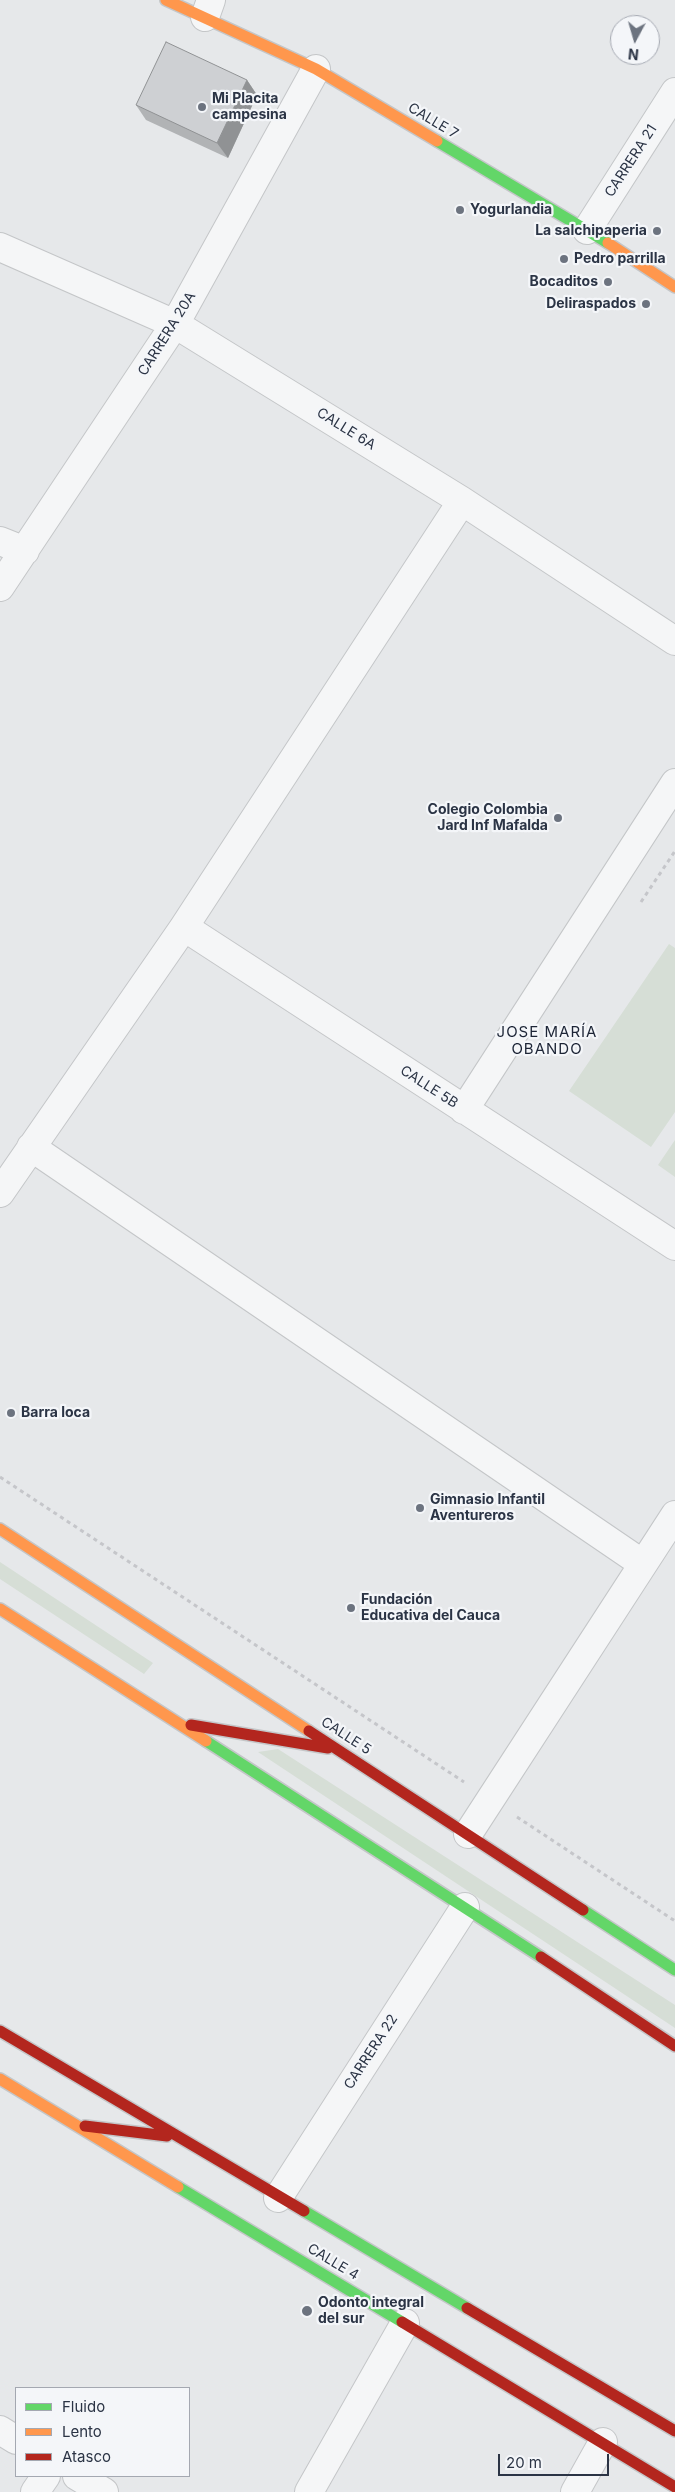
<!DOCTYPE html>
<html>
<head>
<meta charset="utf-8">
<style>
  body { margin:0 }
  #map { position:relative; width:675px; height:2492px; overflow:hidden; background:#e6e8ea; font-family:Inter,sans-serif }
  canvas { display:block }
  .legend { position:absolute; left:15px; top:2387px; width:175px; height:90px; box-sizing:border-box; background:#f4f6f9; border:1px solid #a4a8b1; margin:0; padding:6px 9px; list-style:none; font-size:15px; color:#2b3445 }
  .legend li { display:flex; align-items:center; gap:10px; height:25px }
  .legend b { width:25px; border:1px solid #a4a8b1 }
  .north { position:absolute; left:610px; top:15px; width:50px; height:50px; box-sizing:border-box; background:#f4f6f9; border:1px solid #a4a8b1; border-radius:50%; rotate:186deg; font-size:14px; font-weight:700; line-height:20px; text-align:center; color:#2b3445 }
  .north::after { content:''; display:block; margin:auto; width:18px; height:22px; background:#6c737f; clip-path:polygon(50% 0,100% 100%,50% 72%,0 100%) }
  .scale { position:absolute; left:498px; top:2454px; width:111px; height:22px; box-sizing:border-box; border:2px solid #2b3445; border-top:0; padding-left:6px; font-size:15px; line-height:18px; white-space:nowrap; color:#2b3445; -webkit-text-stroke:4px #f4f6f9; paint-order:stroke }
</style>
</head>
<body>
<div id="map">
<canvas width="675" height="2492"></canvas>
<ul class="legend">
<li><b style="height:6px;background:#63d668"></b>Fluido</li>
<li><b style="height:6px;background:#ff974d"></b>Lento</li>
<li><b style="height:6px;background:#b3261e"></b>Atasco</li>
</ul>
<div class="north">N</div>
<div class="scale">20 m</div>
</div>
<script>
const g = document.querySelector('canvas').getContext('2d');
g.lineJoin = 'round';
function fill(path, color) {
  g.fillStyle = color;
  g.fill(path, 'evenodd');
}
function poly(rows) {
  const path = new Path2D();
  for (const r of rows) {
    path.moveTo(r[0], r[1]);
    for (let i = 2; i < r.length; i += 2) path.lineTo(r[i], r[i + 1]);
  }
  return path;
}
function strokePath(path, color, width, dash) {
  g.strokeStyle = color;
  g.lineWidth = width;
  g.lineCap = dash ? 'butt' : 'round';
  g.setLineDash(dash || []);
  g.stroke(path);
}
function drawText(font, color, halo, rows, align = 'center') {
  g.font = font + ' Inter,sans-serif';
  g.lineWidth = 4.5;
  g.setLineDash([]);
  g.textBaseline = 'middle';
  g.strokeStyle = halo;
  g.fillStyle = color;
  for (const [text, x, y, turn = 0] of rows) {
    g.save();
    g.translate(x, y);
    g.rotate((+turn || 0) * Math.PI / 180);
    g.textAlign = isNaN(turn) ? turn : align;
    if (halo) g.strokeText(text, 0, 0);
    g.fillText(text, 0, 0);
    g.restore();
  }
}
fill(poly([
  [669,944,675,948,675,1112,651,1147,569,1091],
  [675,1140,675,1177,658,1165],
  [0,1562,153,1663,144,1674,0,1579],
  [278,1749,675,2005,675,2028,258,1752]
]), '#d6ded6');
const street = poly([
  [205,17,211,0],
  [587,230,675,92],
  [0,247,175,324,462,501,675,641],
  [0,541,25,551],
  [0,587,175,324,316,69],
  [184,927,675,1246],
  [464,1110,675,783],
  [31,1147,643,1564],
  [0,1193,184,927,462,501],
  [468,1834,675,1515],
  [278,2198,465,1907],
  [0,2430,16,2440],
  [77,2476,104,2492],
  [35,2492,46,2476],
  [309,2492,405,2323],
  [575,2492,603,2442]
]);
const fast = poly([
  [437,141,608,243],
  [206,1741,541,1957],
  [583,1910,675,1970],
  [178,2187,402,2322],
  [304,2211,467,2308]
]);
const slow = poly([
  [166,0,316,69,437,141],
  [608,243,675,287],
  [0,1529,309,1731],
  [0,1609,206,1741],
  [0,2079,178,2187]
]);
const jam = poly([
  [191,1725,328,1748],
  [309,1731,583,1910],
  [541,1957,675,2046],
  [0,2031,304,2211],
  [85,2126,167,2136],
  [467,2308,675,2431],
  [402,2322,675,2487]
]);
strokePath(street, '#c4c6c8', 30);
strokePath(fast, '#c4c6c8', 14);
strokePath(slow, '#c4c6c8', 14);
strokePath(jam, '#c4c6c8', 14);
strokePath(poly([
  [641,902,675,851],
  [0,1477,464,1782],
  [517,1817,675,1921]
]), '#c5c6ca', 3, [4, 4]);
strokePath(street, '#f5f6f7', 28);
strokePath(fast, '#63d668', 11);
strokePath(slow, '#ff974d', 11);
strokePath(jam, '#b3261e', 11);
fill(poly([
  [247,80,257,95,228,158,146,120,136,105]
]), '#b1b3b5');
fill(poly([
  [247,80,257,95,228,158,217,143]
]), '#909294');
const building = poly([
  [166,42,247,80,217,143,136,105,166,42]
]);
fill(building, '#ced0d3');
strokePath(building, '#909294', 1);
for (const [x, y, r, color] of [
  [202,107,5,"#6c737f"],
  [460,210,5,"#6c737f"],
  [657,231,5,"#6c737f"],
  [564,259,5,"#6c737f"],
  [608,282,5,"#6c737f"],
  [646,304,5,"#6c737f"],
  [558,818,5,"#6c737f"],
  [11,1413,5,"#6c737f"],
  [420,1508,5,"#6c737f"],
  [351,1608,5,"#6c737f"],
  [307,2311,6,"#6c737f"]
]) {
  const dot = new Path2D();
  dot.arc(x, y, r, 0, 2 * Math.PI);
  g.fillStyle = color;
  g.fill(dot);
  strokePath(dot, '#f4f6f9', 2);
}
drawText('bold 14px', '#2b3445', '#f4f6f9', [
  ["Mi Placita",212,99],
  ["campesina",212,115],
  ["Yogurlandia",470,210],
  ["La salchipaperia",647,231,"right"],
  ["Pedro parrilla",574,259],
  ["Bocaditos",598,282,"right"],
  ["Deliraspados",636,304,"right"],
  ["Colegio Colombia",548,810,"right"],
  ["Jard Inf Mafalda",548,826,"right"],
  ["Barra loca",21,1413],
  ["Gimnasio Infantil",430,1500],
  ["Aventureros",430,1516],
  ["Fundación",361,1600],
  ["Educativa del Cauca",361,1616],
  ["Odonto integral",318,2303],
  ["del sur",318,2319]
], 'left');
drawText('14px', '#2b3445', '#f4f6f9', [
  ["CALLE 7",433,121,31],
  ["CARRERA 21",631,161,-57],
  ["CARRERA 20A",167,334,-58],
  ["CALLE 6A",346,429,32],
  ["CALLE 5B",429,1087,33],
  ["CALLE 5",346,1736,33],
  ["CARRERA 22",371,2052,-57],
  ["CALLE 4",333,2262,31]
]);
g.letterSpacing = '1px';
drawText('15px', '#1d2536', '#f4f6f9', [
  ["JOSE MARÍA",547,1032],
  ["OBANDO",547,1049]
]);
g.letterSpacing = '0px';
</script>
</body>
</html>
